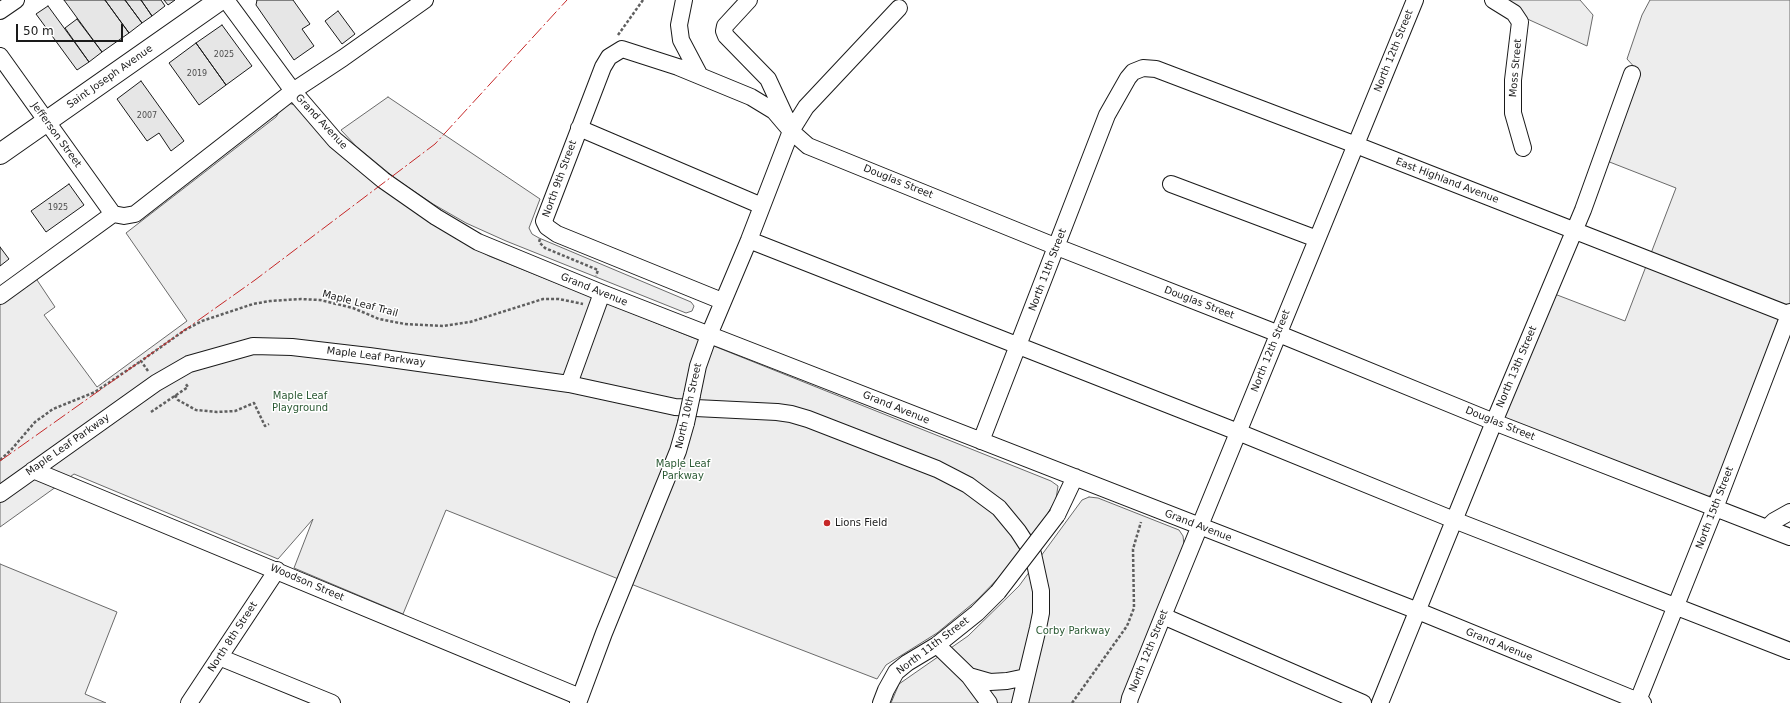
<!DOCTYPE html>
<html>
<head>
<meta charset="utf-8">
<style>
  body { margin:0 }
  #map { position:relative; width:1790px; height:703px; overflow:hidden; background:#fff; font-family:"DejaVu Sans",sans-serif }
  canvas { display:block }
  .scale { position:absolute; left:16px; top:24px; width:107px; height:18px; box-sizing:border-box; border:2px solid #1a1a1a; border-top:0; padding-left:5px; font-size:12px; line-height:14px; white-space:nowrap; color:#1a1a1a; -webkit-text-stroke:3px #fff; paint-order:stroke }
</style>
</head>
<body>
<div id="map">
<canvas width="1790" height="703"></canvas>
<div class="scale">50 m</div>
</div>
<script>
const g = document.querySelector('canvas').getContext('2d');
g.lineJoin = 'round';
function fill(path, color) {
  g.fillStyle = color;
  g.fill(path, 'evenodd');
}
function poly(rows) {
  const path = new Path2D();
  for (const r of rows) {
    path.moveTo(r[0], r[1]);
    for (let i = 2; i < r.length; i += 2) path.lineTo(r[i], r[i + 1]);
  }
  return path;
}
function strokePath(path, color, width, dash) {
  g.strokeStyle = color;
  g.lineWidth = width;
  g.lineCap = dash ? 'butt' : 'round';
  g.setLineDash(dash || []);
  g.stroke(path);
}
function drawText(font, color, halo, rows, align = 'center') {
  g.font = font + ' "DejaVu Sans",sans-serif';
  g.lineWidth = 3;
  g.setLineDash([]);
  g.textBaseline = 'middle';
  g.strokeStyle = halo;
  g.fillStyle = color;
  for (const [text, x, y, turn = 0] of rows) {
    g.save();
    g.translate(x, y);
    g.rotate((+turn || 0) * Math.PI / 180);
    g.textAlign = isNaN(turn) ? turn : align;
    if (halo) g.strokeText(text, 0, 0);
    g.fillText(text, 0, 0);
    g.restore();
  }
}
const built = poly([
  [1508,0,1580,0,1593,15,1587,46,1523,17,1508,0],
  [1650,0,1790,0,1790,308,1713,493,1705,499,1505,421,1502,414,1552,293,1625,321,1676,188,1607,161,1638,71,1627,59,1642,15,1650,0],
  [388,97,540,199,529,228,532,234,539,238,691,302,694,306,692,311,686,313,506,241,466,223,433,204,396,179,356,146,341,130,388,97],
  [288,103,295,105,341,155,378,186,454,237,489,256,1051,481,1058,486,1056,499,1040,527,1013,563,977,600,937,633,886,665,877,679,636,586,446,510,403,614,294,568,313,519,278,559,74,474,0,527,0,303,35,277,55,307,44,315,97,387,187,321,126,233,276,117,281,109,288,103],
  [1089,497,1098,498,1179,530,1183,536,1184,544,1128,682,1122,703,891,703,899,684,968,636,1019,586,1082,500,1089,497],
  [0,564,117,612,85,694,106,703,0,703,0,564]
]);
fill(built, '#ededed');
strokePath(built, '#6a6a6a', 1);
const building = poly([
  [64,0,105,0,129,33,102,52,64,0],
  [105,0,125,0,142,23,129,33,105,0],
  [125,0,141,0,152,16,142,23,125,0],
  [141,0,161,0,165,6,152,16,141,0],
  [164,0,175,0,168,5,164,0],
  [257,0,293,0,310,24,302,29,314,46,294,60,256,5,257,0],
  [48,6,89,62,77,70,36,14,48,6],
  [338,11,355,34,342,44,325,21,338,11],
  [77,19,102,52,89,62,65,28,77,19],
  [222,25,252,66,226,85,196,43,222,25],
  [196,43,226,85,199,105,169,63,196,43],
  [141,81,184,141,171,151,159,133,147,141,117,99,141,81],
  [69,184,84,205,46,232,31,211,69,184],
  [0,247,9,259,0,266,0,247]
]);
fill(building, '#e6e6e6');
strokePath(building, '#1a1a1a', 1);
const minor = poly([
  [226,0,293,91,335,140,383,180,436,217,478,242,602,293,1418,611,1643,703],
  [684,0,679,25,681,40,700,76],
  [749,0,725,26,724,31,726,36,768,79,787,120],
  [1493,0,1514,13,1520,22,1513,80,1513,113,1523,148],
  [0,11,16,0],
  [0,56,113,214],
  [579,128,762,206],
  [1171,184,1317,239],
  [749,240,1238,432,1454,520,1790,651],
  [0,296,113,214,124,216,135,214,293,91,343,58,425,0],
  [722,301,557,234,547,227,544,221,603,67,609,57,622,49,678,67,751,97,774,111,791,131,808,146,1057,247,1279,334,1494,422,1790,537],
  [569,384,602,293],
  [692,395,698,366,709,335,749,240,791,131,806,107,899,8],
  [981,441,1107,115,1128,78,1133,72,1143,68,1156,69,1356,145,1790,315],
  [33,470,580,697],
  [0,494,156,383,189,364,253,346,292,347,369,356,569,384,675,407,777,412,791,414,808,419,937,469,968,485,999,508,1018,531,1033,554,1041,591,1041,613,1038,628,1020,703],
  [1057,515,1075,477],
  [1767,528,1774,521,1790,512],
  [1163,616,1363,703],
  [937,645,969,676,989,703],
  [219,657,332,703],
  [969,676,990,682,1007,681,1026,677],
  [189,703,277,570],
  [578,703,604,633,678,451,686,423],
  [881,703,886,690,896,672,907,663,937,645,977,613,998,592],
  [1129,703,1130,698,1163,616,1415,0],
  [1380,703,1494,422,1583,210,1632,74],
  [1637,703,1715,508,1790,312]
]);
const major = poly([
  [0,154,220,0]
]);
strokePath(minor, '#1a1a1a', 18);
strokePath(major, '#1a1a1a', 22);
strokePath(poly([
  [618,35,643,0],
  [540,239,539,242,545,248,598,270,596,276],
  [148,371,141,361,185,330,202,321,253,304,270,301,301,299,320,300,353,308,379,319,405,324,443,326,470,322,543,299,559,299,583,304],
  [175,395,178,400,196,410,217,412,235,411,254,403,265,426,269,424],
  [151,412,188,387,185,383],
  [0,460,11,450,35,422,53,409,95,392,141,361],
  [1072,703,1127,626,1134,608,1133,549,1141,522]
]), '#5f5f5f', 2.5, [3, 2]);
strokePath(minor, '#fff', 16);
strokePath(major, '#fff', 20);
const minorBridge = poly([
  [686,423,692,395],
  [998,592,1057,515]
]);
strokePath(minorBridge, '#1a1a1a', 18, []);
strokePath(minorBridge, '#fff', 16);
strokePath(poly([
  [0,461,255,280,435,144,567,0]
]), '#c62828', 1, [14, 3, 2, 3]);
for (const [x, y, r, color] of [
  [827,523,4,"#c62828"]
]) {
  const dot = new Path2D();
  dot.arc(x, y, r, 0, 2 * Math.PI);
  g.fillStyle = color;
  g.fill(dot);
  strokePath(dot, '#fff', 1.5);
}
drawText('8px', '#4d4d4d', null, [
  ["2025",224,55],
  ["2019",197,74],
  ["2007",147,116],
  ["1925",58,208]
]);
drawText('10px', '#1a1a1a', '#fff', [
  ["North 12th Street",1394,51,-68],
  ["Moss Street",1516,68,-85],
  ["Saint Joseph Avenue",110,77,-35],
  ["Grand Avenue",321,122,47],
  ["Jefferson Street",56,135,54],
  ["North 9th Street",560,179,-70],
  ["East Highland Avenue",1447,181,21],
  ["Douglas Street",898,182,22],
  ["North 11th Street",1048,270,-69],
  ["Grand Avenue",594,290,22],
  ["Douglas Street",1199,303,21],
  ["Maple Leaf Trail",360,304,15],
  ["North 12th Street",1271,351,-68],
  ["Maple Leaf Parkway",376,357,7],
  ["North 13th Street",1517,367,-67],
  ["North 10th Street",689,406,-77],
  ["Grand Avenue",896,408,22],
  ["Douglas Street",1500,424,22],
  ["Maple Leaf Parkway",68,445,-35],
  ["North 15th Street",1715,508,-69],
  ["Grand Avenue",1198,526,21],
  ["Woodson Street",307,583,23],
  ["North 8th Street",233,637,-57],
  ["Grand Avenue",1499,645,22],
  ["North 11th Street",933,646,-37],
  ["North 12th Street",1149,651,-68]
]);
drawText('10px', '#2b5a34', '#fff', [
  ["Maple Leaf",300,396],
  ["Playground",300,408],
  ["Maple Leaf",683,464],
  ["Parkway",683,476],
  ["Corby Parkway",1073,631]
]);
drawText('10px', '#1a1a1a', '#fff', [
  ["Lions Field",835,523]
], 'left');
</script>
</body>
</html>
